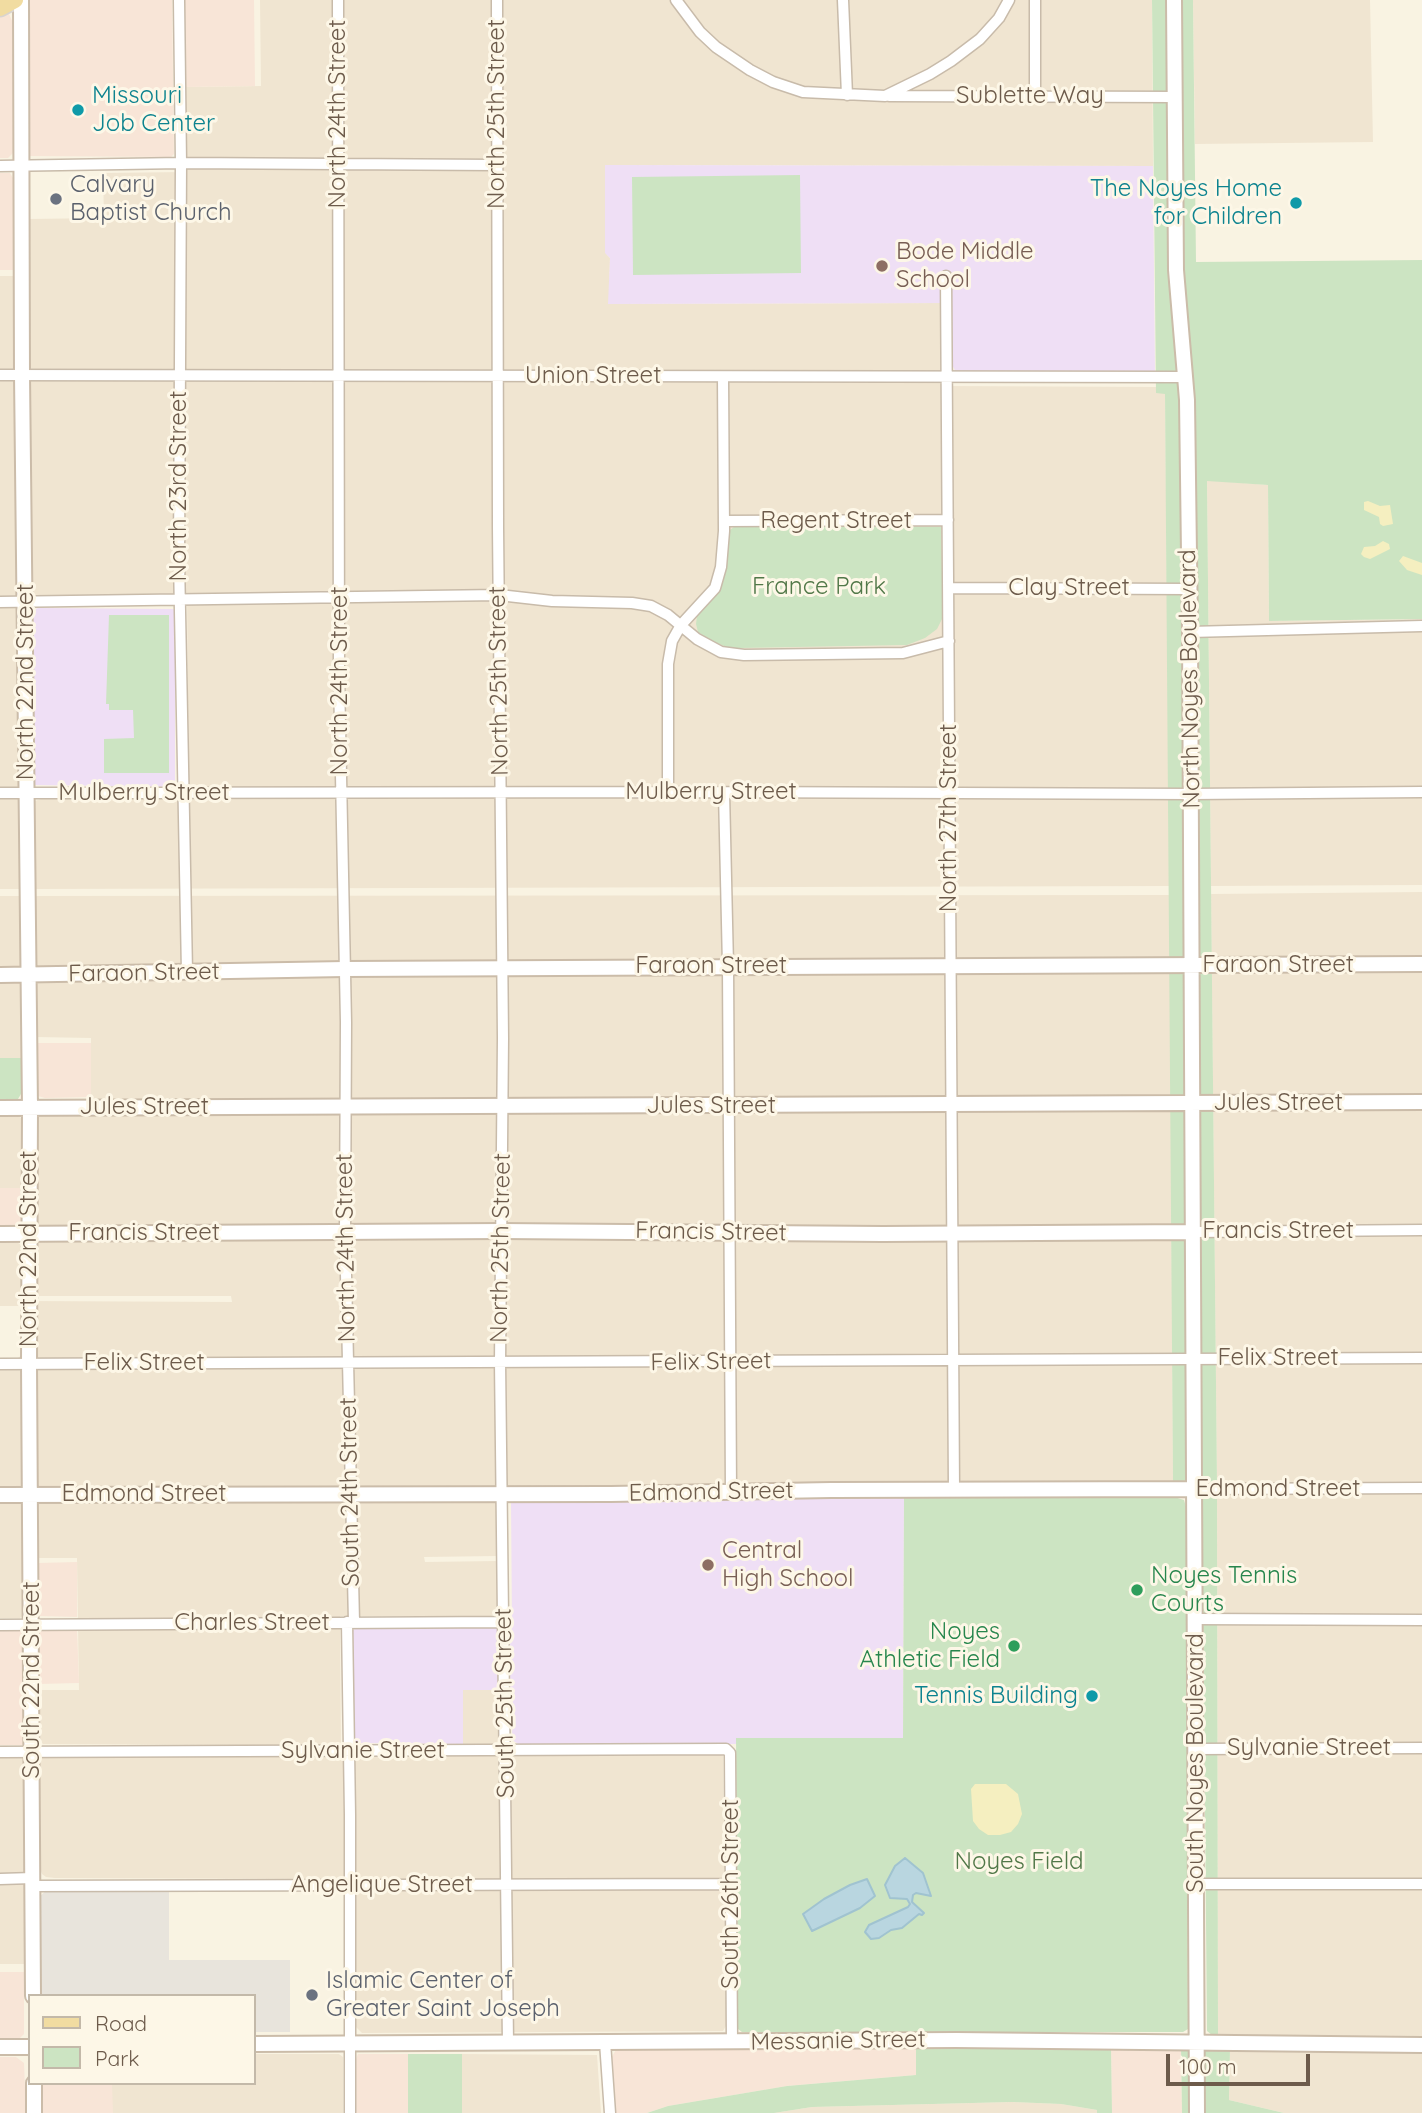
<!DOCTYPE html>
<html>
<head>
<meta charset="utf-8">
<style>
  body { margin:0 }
  #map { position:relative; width:1422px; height:2113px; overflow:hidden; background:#f9f3e2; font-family:Quicksand,sans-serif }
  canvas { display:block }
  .legend { position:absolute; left:28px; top:1994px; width:228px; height:91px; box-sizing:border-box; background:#fdf7e7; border:2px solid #c3b9a9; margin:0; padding:9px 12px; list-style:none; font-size:21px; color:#6d5b4b }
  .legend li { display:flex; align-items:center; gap:14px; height:35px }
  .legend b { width:35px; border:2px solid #c3b9a9 }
  .scale { position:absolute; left:1166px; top:2054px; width:144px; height:32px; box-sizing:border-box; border:4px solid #6d5b4b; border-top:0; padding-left:9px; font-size:21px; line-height:24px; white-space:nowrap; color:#6d5b4b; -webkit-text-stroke:5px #fdf7e7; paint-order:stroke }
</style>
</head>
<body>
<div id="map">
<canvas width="1422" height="2113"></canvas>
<ul class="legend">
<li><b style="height:9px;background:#f1dca1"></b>Road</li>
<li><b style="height:19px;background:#cce4c2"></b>Park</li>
</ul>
<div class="scale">100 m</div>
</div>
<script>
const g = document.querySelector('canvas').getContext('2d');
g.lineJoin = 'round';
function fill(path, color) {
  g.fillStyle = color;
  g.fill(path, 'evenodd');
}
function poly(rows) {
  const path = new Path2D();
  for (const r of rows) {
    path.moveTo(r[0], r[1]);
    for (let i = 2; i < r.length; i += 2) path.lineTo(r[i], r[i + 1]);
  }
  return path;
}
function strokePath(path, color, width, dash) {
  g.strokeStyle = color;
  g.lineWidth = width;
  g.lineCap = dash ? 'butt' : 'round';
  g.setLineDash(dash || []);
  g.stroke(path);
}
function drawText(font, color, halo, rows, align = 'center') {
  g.font = font + ' Quicksand,sans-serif';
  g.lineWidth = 6;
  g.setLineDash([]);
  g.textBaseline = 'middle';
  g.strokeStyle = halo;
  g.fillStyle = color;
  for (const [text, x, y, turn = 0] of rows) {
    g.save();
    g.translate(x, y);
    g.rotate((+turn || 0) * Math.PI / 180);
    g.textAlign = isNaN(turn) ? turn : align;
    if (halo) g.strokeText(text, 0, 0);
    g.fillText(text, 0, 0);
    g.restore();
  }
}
fill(poly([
  [260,0,1152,0,1153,166,605,165,605,252,610,258,609,304,941,303,942,386,1156,387,1156,393,1165,393,1170,886,34,889,33,805,35,801,41,799,189,799,187,597,37,597,33,595,31,589,28,219,104,218,103,173,185,172,184,87,261,86],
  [1193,0,1370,0,1373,142,1195,144],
  [0,276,14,276,22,889,0,889],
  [1207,480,1268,485,1269,621,1422,619,1422,885,1211,886],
  [1422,892,1422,2036,1218,2035,1217,1483,1211,894],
  [1170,895,1173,1483,497,1486,497,1556,424,1557,425,1562,497,1561,498,1609,496,1614,491,1616,340,1616,341,1755,463,1755,462,1690,498,1690,498,1756,719,1754,723,1756,727,2024,723,2031,362,2033,355,2026,355,1879,55,1878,46,1877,42,1874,40,1869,38,1764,39,1759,44,1756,233,1755,233,1745,43,1744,41,1742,39,1690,79,1690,77,1558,25,1558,26,1613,20,1618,0,1618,0,1358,18,1358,23,1354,23,1306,0,1306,0,1243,18,1243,22,1245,24,1301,232,1302,231,1296,35,1296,36,1114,91,1113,91,1038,36,1037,34,896],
  [230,1229,424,1229,424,1240,232,1241],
  [0,896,22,896,21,1058,0,1058],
  [14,1114,23,1119,23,1188,0,1188,0,1115],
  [0,1758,23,1758,26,1759,27,1764,25,1964,0,1964],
  [1230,2049,1422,2051,1422,2113,1284,2113,1229,2100],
  [254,2054,339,2054,343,2057,343,2113,112,2113,112,2083,254,2083],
  [462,2054,597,2055,601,2113,462,2113],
  [1012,2102,1061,2104,1097,2110,1097,2113,774,2113,812,2107]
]), '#f0e5d1');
fill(poly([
  [29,0,172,0,174,154,171,157,29,156],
  [183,0,254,0,255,86,184,87],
  [3,14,9,14,13,23,13,153,8,158,0,158,0,16],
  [0,173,10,173,14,180,14,270,0,270],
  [36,1043,91,1043,91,1097,45,1098,38,1096],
  [0,1188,23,1188,22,1227,0,1230],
  [77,1562,77,1617,40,1616,38,1563],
  [0,1629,24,1630,26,1742,22,1745,0,1745],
  [45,1629,77,1629,79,1683,39,1684,38,1634,40,1630],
  [0,1972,24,1972,24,2034,20,2038,0,2039],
  [1111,2047,1181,2048,1182,2113,1112,2113],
  [624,2049,916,2049,916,2075,787,2086,668,2106,647,2113,614,2113,611,2058,616,2050],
  [358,2054,408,2054,408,2113,356,2113,356,2059],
  [0,2057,16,2057,24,2063,26,2113,0,2113],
  [43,2083,112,2083,113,2113,43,2113]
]), '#f8e5d7');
fill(poly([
  [46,1891,169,1891,169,1960,290,1960,290,2032,254,2032,254,1996,40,1996,40,1896]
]), '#e8e4dc');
fill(poly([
  [605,165,1153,166,1155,375,956,372,952,365,951,303,608,304,610,258,605,253],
  [38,608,173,609,175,612,175,787,33,785,31,612],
  [516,1498,904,1498,903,1738,736,1738,736,1744,520,1745,512,1740,513,1690,463,1690,463,1744,356,1743,354,1740,353,1630,357,1628,512,1627,511,1503]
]), '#efdff5');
fill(poly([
  [1152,0,1193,0,1196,262,1422,260,1422,619,1269,621,1268,485,1207,481,1217,1483,1218,2035,1212,2035,1207,2031,1202,1483,1173,1483,1165,394,1156,393],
  [800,175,801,273,633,275,632,177],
  [737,525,941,527,943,617,937,629,925,638,907,645,740,648,729,648,710,640,698,632,696,624,697,616,719,590,723,581,727,557,727,532],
  [109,615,169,615,169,773,104,773,104,739,134,738,133,710,109,710,109,704,106,704],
  [0,1058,21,1058,21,1094,18,1099,0,1099],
  [1171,1496,1184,1500,1186,1507,1188,2029,1183,2032,742,2032,738,2029,736,1738,903,1738,904,1498],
  [1111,2047,1112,2113,1097,2113,1097,2110,1061,2104,1012,2102,812,2107,774,2113,647,2113,668,2106,787,2086,916,2075,916,2049],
  [1181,2048,1230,2049,1229,2100,1284,2113,1182,2113],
  [408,2054,462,2054,462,2113,408,2113]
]), '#cce4c2');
fill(poly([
  [1368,501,1380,506,1390,505,1393,524,1383,526,1380,524,1379,517,1364,510,1364,502],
  [1383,541,1389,544,1390,549,1370,559,1364,557,1361,554,1364,547,1375,546],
  [1403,556,1422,563,1422,575,1407,570,1399,561],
  [975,1784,1006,1784,1018,1794,1022,1814,1018,1824,1011,1832,1000,1835,988,1835,979,1829,973,1821,971,1789]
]), '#f5efc0');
const water = poly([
  [905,1858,923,1873,931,1896,916,1893,913,1895,912,1902,924,1913,922,1915,919,1914,902,1928,891,1930,879,1938,871,1939,865,1932,869,1925,908,1907,910,1904,907,1899,890,1898,885,1885,895,1866,905,1858],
  [867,1879,875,1896,860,1908,812,1931,803,1914,824,1899,850,1885,867,1879]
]);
fill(water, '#b9d6e0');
strokePath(water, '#a0c3d0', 2);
const street = poly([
  [179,0,181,163,179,560,187,972],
  [338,0,339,677,346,1022,345,1231,354,1622],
  [497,0,498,527,503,1038,500,1362,508,2043],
  [676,0,700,32,716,47,750,70,773,82,803,92,885,96,930,74,951,61,980,39,999,18,1009,0],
  [843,0,847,95],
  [889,96,1174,97],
  [1035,96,1035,0],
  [0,166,181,163,496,165],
  [946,276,954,1489],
  [0,375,1185,377],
  [724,521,948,520],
  [949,588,1189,589],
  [0,602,499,595,552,601,632,603,651,606,668,615,697,639,721,652,744,655,903,653,949,641],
  [1190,632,1422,626],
  [668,792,668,664,672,641,681,625,715,588,721,567,724,531,723,377],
  [724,792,728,966,731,1492],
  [0,793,724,792,1191,794,1422,792],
  [1193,1232,1422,1230],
  [0,1364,1422,1358],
  [1195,1489,1422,1488],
  [1196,1619,1422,1620],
  [347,1622,350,1815,350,2113],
  [0,1625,504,1622],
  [1196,1749,1422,1748],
  [0,1752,726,1749,730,1753,732,2042],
  [0,1879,33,1878],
  [1195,1884,1422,1884],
  [33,1886,732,1884],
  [605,2042,610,2113]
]);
const secondary = poly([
  [21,0,22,375,30,1108,29,1364,33,1996],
  [1174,0,1176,270,1187,400,1190,632,1197,2113],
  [0,975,345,969,1422,964],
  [0,1108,1422,1102],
  [0,1234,501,1231,883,1234,1193,1232],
  [0,1495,611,1494,831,1490,1195,1489],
  [254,2044,956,2040,1422,2045],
  [0,2047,30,2047],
  [34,2083,34,2113]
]);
const primary = poly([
  [0,8,15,0]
]);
strokePath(street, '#c8bbaa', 13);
strokePath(secondary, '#cbbca9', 18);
strokePath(primary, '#d9d4d0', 19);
strokePath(street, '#fff', 10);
strokePath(secondary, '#fff', 14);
strokePath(primary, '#f1dca1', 16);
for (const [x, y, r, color] of [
  [78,110,7,"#0f9aa8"],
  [56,199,7,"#6b7280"],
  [1296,203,7,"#0f9aa8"],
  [882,266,7,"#8d6e63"],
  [708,1565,7,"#8d6e63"],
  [1137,1590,7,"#2e9e5b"],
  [1014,1646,7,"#2e9e5b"],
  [1092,1696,7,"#0f9aa8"],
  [312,1995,7,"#6b7280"]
]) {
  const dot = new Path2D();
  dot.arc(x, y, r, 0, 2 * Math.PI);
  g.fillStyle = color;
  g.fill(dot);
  strokePath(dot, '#fdf7e7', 2.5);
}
drawText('24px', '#0d838f', '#fdf7e7', [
  ["Missouri",92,96,"left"],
  ["Job Center",92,124,"left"],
  ["The Noyes Home",1282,189],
  ["for Children",1282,217],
  ["Tennis Building",1078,1696]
], 'right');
drawText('24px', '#6d5b4b', '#fdf7e7', [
  ["Sublette Way",1030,96],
  ["North 24th Street",338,114,-90],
  ["North 25th Street",497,114,-90],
  ["Union Street",593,376],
  ["North 23rd Street",179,486,-90],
  ["Regent Street",836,521],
  ["Clay Street",1069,588],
  ["North Noyes Boulevard",1190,679,-91],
  ["North 24th Street",340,681,-90],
  ["North 25th Street",499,681,-91],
  ["North 22nd Street",26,682,-90],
  ["Mulberry Street",711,792],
  ["Mulberry Street",144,793],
  ["North 27th Street",949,818,-90],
  ["Faraon Street",1278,965],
  ["Faraon Street",711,966],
  ["Faraon Street",144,973,-1],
  ["Jules Street",1278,1103],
  ["Jules Street",711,1106],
  ["Jules Street",144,1107],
  ["Francis Street",1278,1231],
  ["Francis Street",711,1232,1],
  ["Francis Street",144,1233],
  ["North 24th Street",346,1248,-91],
  ["North 25th Street",501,1248,-89],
  ["North 22nd Street",29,1249,-90],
  ["Felix Street",1278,1358],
  ["Felix Street",711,1362,-1],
  ["Felix Street",144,1363],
  ["Edmond Street",1278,1489],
  ["South 24th Street",350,1492,-91],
  ["Edmond Street",711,1492,-1],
  ["Edmond Street",144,1494],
  ["Charles Street",252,1623],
  ["South 22nd Street",32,1680,-90],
  ["South 25th Street",505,1703,-91],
  ["Sylvanie Street",1309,1748],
  ["Sylvanie Street",363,1751],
  ["South Noyes Boulevard",1196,1763,-90],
  ["Angelique Street",382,1885],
  ["South 26th Street",731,1894,-90],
  ["Messanie Street",838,2041,-1]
]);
drawText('24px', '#5b616d', '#fdf7e7', [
  ["Calvary",70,185],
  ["Baptist Church",70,213],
  ["Islamic Center of",326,1981],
  ["Greater Saint Joseph",326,2009]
], 'left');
drawText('24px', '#785e54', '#fdf7e7', [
  ["Bode Middle",896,252],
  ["School",896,280],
  ["Central",722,1551],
  ["High School",722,1579]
], 'left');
drawText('24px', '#517848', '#fdf7e7', [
  ["France Park",819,587],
  ["Noyes Field",1019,1862]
]);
drawText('24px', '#27864d', '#fdf7e7', [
  ["Noyes Tennis",1151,1576],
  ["Courts",1151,1604],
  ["Noyes",1000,1632,"right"],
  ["Athletic Field",1000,1660,"right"]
], 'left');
</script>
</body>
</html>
